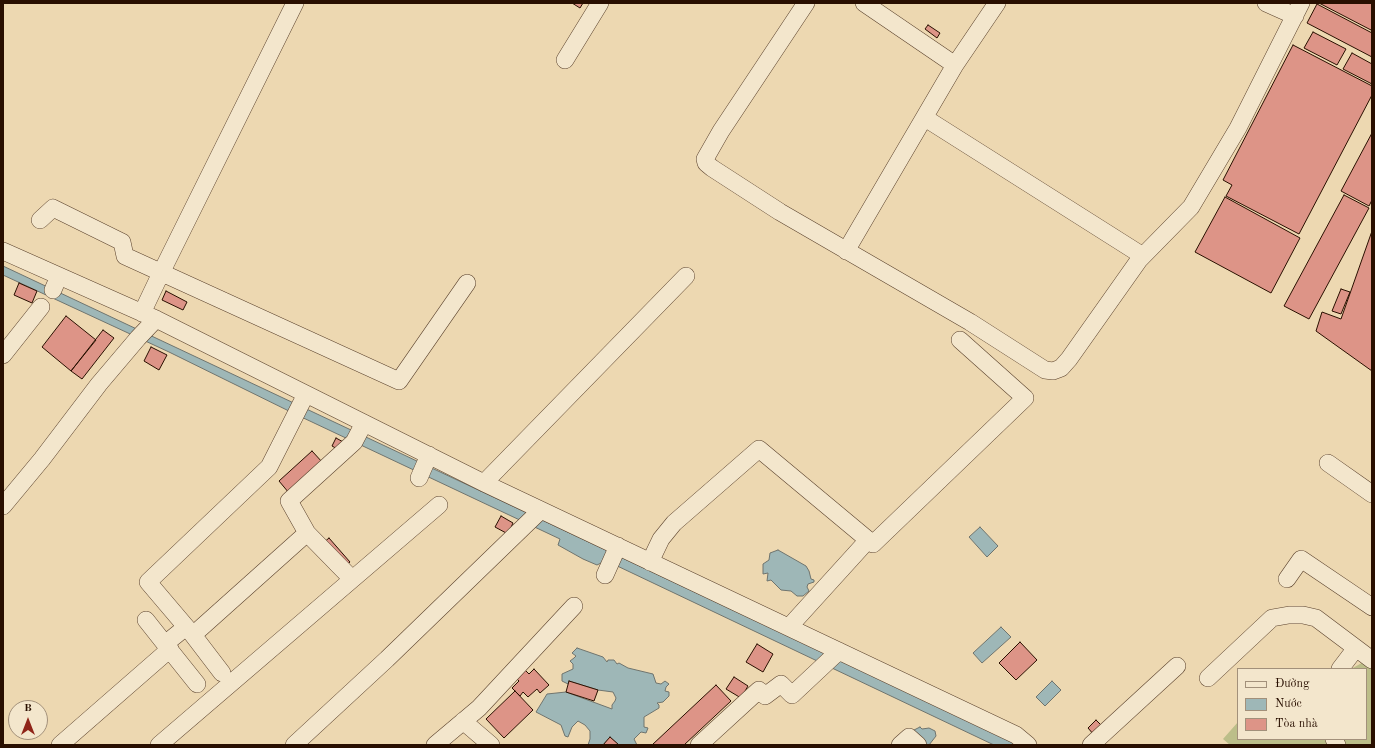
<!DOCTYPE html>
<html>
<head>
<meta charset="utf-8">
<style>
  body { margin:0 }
  #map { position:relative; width:1375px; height:748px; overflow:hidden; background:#edd8b1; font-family:"Old Standard TT",serif }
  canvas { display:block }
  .frame { position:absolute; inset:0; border:4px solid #290f00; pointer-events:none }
  .legend { position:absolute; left:1237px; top:668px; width:130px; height:72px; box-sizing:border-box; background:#f3e6cc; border:1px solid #a2907a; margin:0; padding:5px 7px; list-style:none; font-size:12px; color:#290f00 }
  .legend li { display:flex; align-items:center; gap:8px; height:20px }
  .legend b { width:20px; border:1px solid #a2907a }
  .north { position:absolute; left:8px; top:700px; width:40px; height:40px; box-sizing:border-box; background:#f3e6cc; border:1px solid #a2907a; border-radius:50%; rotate:0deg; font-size:11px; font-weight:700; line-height:16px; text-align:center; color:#290f00 }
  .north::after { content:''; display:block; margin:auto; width:14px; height:18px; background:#8f2418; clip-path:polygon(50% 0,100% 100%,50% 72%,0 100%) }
</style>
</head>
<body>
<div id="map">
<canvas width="1375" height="748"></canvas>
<div class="frame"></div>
<ul class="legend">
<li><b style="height:5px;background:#f3e6cc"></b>Đường</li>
<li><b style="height:11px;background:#9eb7b7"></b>Nước</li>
<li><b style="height:11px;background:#dd9487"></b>Tòa nhà</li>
</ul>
<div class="north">B</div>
</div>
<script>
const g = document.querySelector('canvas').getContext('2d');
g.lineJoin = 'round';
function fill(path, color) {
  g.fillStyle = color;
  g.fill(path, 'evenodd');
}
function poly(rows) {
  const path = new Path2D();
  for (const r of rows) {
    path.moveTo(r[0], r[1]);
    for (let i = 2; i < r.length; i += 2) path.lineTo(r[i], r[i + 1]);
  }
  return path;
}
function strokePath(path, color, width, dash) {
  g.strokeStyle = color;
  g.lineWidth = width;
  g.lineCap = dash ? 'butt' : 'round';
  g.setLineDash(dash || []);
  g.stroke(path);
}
fill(poly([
  [1367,660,1372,665,1372,745,1343,745,1340,739,1366,739,1366,669,1351,669],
  [1238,722,1238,739,1328,739,1332,745,1230,745,1223,739]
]), '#bcbe89');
const water = poly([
  [3,266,1011,741,1015,745,994,745,611,563,603,562,597,565,583,559,558,545,560,539,295,414,169,352,3,275,3,266],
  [980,527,998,546,987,557,969,537,980,527],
  [778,550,806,566,809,571,811,579,814,580,814,582,808,584,807,587,809,591,803,596,797,596,791,591,781,590,771,580,767,581,768,573,763,574,763,564,769,560,770,553,778,550],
  [1001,627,1011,637,982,663,973,653,1001,627],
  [577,648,603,657,607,662,608,660,614,660,617,664,619,663,628,668,653,674,656,683,661,684,665,681,669,684,666,687,665,691,669,692,669,696,663,702,657,703,659,705,659,708,644,717,644,727,648,728,646,733,641,732,634,739,637,745,619,745,610,737,603,745,588,745,590,739,590,731,585,725,578,721,572,727,568,737,565,736,561,725,536,712,547,694,566,692,612,709,612,705,615,701,616,698,613,692,598,690,569,681,568,684,562,681,562,674,573,669,573,664,570,661,574,658,576,656,572,653,577,648],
  [1052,681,1061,690,1045,706,1036,697,1052,681],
  [920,727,922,729,929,728,935,731,936,736,929,745,922,745,912,735,914,730,920,727]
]);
fill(water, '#9eb7b7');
strokePath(water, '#6f746e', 1);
const building = poly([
  [572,3,583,3,580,8,572,3],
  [1319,3,1372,3,1372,27,1371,30,1319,3],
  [1317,4,1372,33,1372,57,1307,23,1317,4],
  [928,25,940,33,937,38,925,29,928,25],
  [1313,32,1346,49,1337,65,1304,48,1313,32],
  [1293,45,1372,86,1372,95,1299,234,1226,196,1232,185,1223,180,1293,45],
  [1352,53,1372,64,1372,84,1343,69,1352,53],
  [1372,133,1372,200,1369,206,1341,191,1372,133],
  [1344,195,1369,208,1309,319,1284,306,1344,195],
  [1225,197,1300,238,1271,293,1195,252,1225,197],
  [1372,231,1372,371,1316,331,1322,312,1341,319,1372,231],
  [19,283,37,291,32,303,14,295,19,283],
  [1341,289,1350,292,1341,314,1332,311,1341,289],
  [166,291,187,302,183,310,162,300,166,291],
  [66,316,96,340,71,371,42,347,66,316],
  [103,330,114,338,82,379,71,371,103,330],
  [151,347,167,355,159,370,144,361,151,347],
  [336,438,345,443,341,451,332,446,336,438],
  [312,451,323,463,289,493,279,481,312,451],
  [501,516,513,523,508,534,495,527,501,516],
  [329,538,350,562,336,574,315,550,329,538],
  [1020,642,1037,660,1016,680,999,663,1020,642],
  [757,644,773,654,763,672,746,662,757,644],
  [534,669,549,685,540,693,537,689,528,697,523,692,520,696,512,688,519,681,516,678,525,670,529,674,534,669],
  [734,677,748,686,741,698,726,689,734,677],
  [569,681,598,690,594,701,566,692,569,681],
  [716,685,731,701,684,745,652,745,716,685],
  [515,691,533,710,504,738,486,719,515,691],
  [1096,720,1103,727,1094,735,1088,728,1096,720],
  [610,737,619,745,603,745,610,737]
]);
fill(building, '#dd9487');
strokePath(building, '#290f00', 1);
const minor = poly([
  [806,3,721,131,705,159,706,163,712,168,780,212,970,322,1045,370,1053,371,1061,368,1069,359,1139,260,1191,207,1238,128,1301,3],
  [864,3,955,65],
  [1266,3,1295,16],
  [565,60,600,3],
  [925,118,1143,256],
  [40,220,53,208,122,242,125,256,399,381,467,283],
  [3,251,156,319,484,483,1016,735,1028,745],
  [846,251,955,65,997,3],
  [53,290,59,276],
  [142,313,161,273,295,3],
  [3,355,41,307],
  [306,394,269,467,148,582,193,635,307,533,289,501,354,442,364,423],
  [1328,463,1372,494],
  [419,478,429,455],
  [484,483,686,276],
  [3,506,42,459,99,384,138,338,156,319],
  [307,533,352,579],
  [650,562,661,539,674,523,759,449,873,544,1025,398,960,340],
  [605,575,618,546],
  [1287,579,1301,559,1372,607],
  [146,620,165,644,186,627],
  [789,627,868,540],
  [193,635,222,673],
  [165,644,197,684],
  [1340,669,1356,648],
  [1208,678,1272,618,1289,615,1303,615,1316,618,1372,660],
  [463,721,491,745],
  [1334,739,1337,745],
  [60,745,170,649],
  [159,745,439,505],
  [294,745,387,659,541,510],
  [435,745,479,708,574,606],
  [699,745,759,690,765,696,781,684,792,695,839,651],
  [900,745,909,737,918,745],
  [1091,745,1177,666]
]);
strokePath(minor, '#5a412c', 18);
strokePath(minor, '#f3e6cc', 17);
</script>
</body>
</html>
